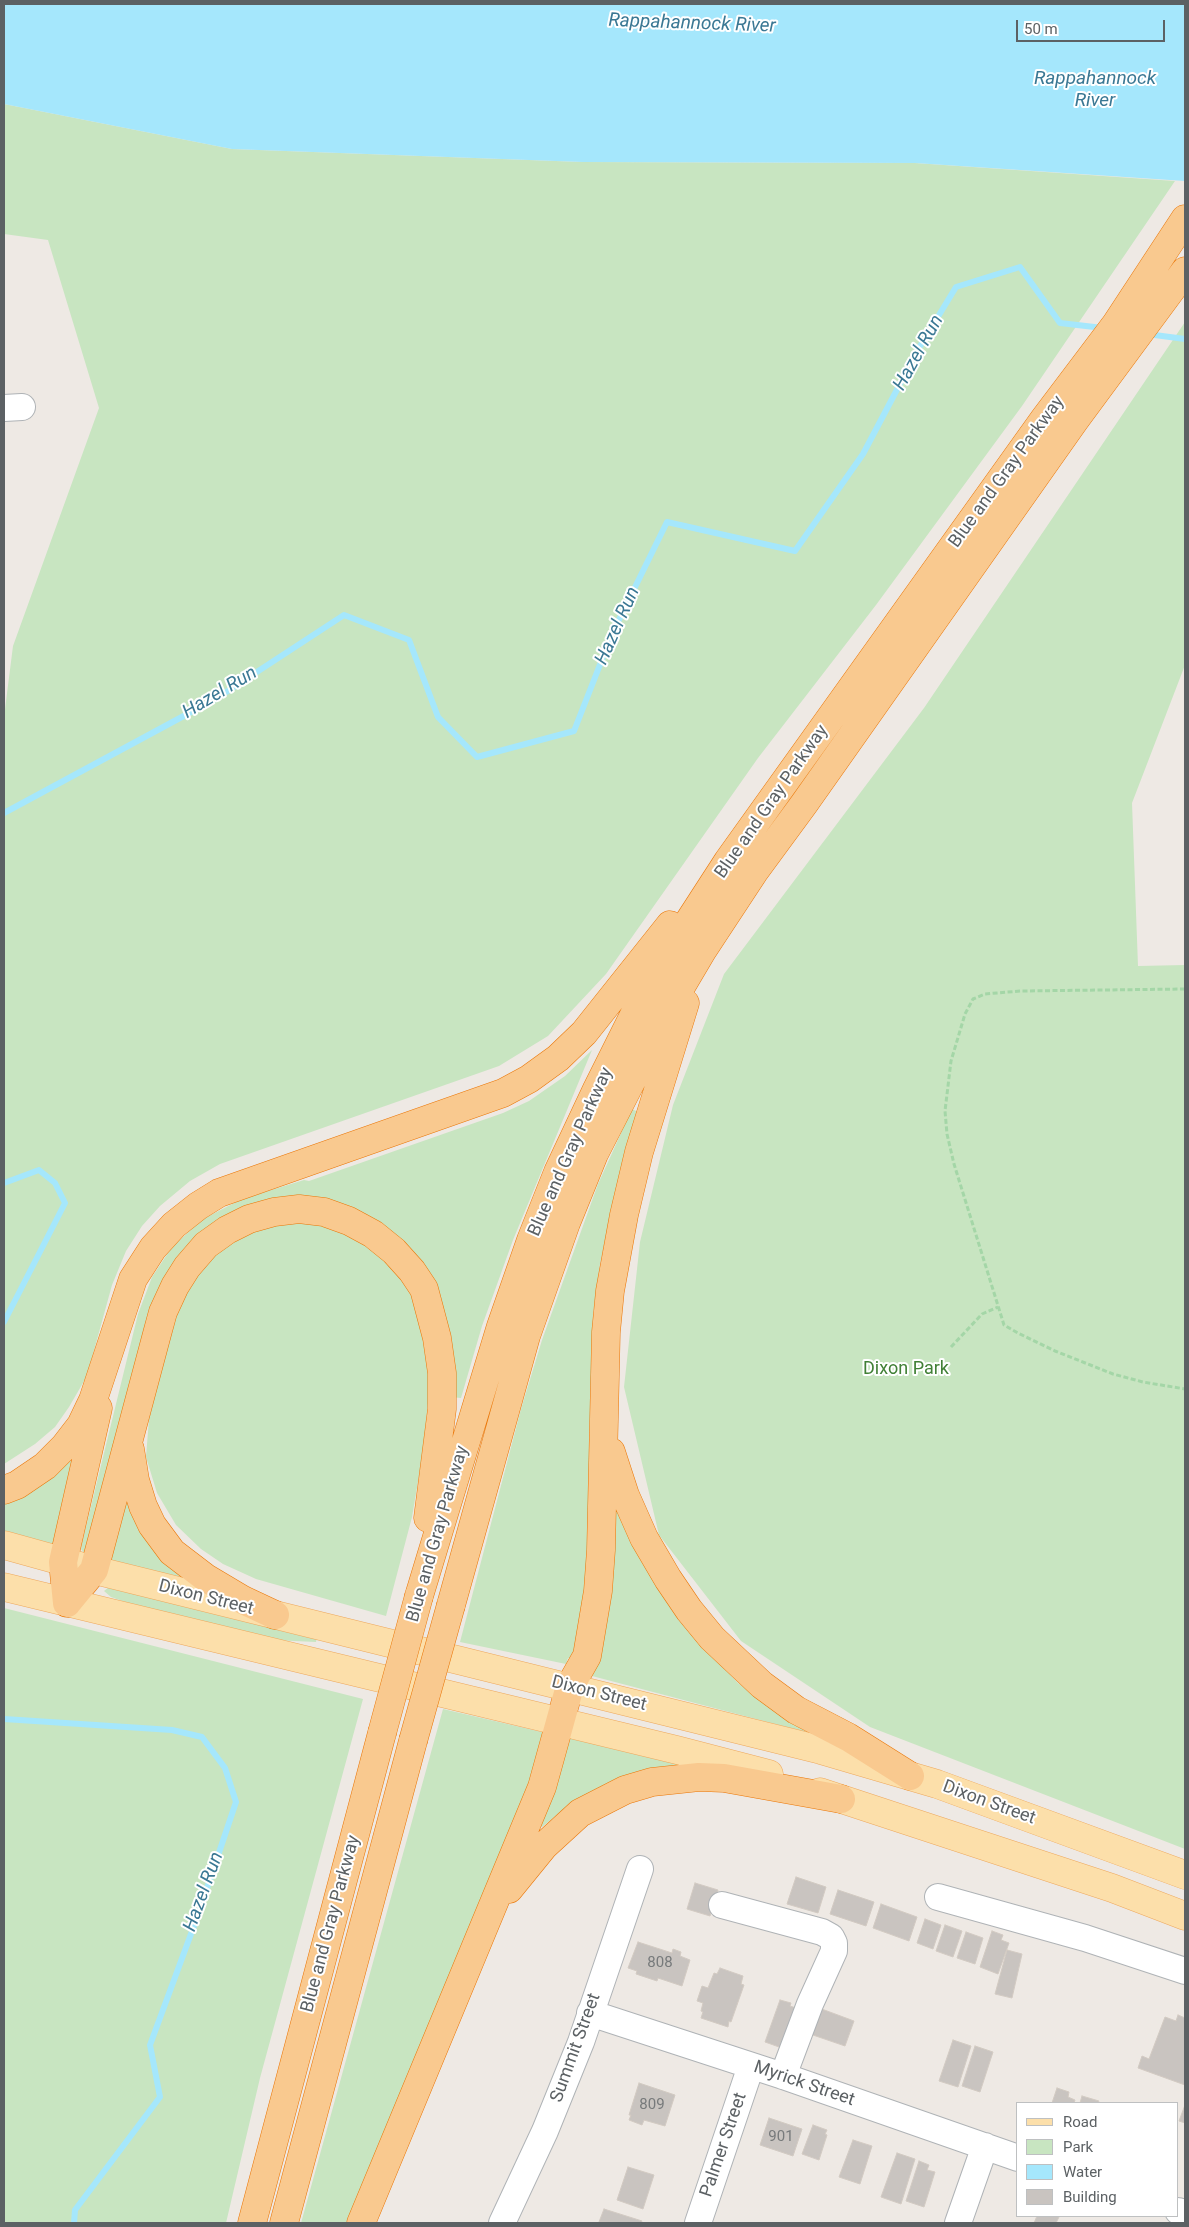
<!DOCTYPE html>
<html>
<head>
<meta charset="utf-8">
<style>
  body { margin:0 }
  #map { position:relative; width:1189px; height:2227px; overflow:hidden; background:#eee9e4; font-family:Roboto,sans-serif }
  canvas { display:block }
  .frame { position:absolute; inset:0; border:5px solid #5c6164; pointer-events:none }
  .legend { position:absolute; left:1016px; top:2102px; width:162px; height:115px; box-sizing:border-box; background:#fff; border:1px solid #bec0c1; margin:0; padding:6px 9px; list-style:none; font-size:15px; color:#5c6164 }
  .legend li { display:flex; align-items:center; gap:10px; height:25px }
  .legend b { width:25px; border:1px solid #bec0c1 }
  .scale { position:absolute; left:1016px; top:20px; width:149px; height:22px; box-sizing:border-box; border:2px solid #5c6164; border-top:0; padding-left:6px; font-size:15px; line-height:18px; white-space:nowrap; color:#5c6164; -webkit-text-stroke:4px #fff; paint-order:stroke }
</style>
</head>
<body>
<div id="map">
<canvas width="1189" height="2227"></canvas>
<div class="frame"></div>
<ul class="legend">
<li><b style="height:6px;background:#fcdfaa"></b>Road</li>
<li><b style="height:14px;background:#c8e5c1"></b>Park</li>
<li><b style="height:14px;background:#a5e7fc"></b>Water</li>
<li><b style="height:14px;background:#c9c4c0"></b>Building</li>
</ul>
<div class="scale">50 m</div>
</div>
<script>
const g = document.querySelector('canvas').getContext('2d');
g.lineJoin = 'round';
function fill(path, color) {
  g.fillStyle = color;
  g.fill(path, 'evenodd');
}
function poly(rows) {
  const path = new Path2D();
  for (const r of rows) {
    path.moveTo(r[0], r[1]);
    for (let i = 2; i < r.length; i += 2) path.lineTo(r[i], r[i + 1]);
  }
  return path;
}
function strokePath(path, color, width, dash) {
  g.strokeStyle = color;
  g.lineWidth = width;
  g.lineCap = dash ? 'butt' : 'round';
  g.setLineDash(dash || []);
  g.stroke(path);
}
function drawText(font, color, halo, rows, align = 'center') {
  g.font = font + ' Roboto,sans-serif';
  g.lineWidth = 4;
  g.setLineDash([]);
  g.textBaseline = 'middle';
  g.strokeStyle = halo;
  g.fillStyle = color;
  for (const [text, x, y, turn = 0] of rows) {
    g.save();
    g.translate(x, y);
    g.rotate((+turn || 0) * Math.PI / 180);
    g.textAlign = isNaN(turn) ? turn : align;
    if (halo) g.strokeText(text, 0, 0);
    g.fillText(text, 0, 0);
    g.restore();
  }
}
fill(poly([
  [4,104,232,149,583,162,915,163,1175,181,1022,406,876,605,758,758,606,974,548,1036,499,1066,220,1164,190,1181,160,1206,142,1226,126,1251,112,1285,87,1376,69,1407,55,1427,35,1444,4,1464,4,717,13,646,99,408,48,240,4,234],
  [1185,322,1185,665,1132,803,1138,966,1185,965,1185,1849,870,1727,741,1641,659,1535,624,1387,640,1242,673,1105,724,974,924,708],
  [592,1050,513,1240,482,1326,461,1398,450,1397,444,1319,352,1213,207,1232,88,1552,84,1553,81,1549,82,1543,138,1314,152,1277,172,1247,203,1219,242,1199,304,1180,309,1181,503,1113,529,1101,565,1076],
  [632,1109,640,1113,614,1199,600,1264,593,1314,589,1450,591,1545,574,1659,568,1658,566,1664,460,1642,521,1409,542,1340,598,1184],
  [296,1220,349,1227,411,1286,428,1358,428,1403,423,1452,412,1517,386,1616,256,1579,223,1564,201,1549,176,1525,157,1493,146,1457,149,1419,169,1329,193,1279,215,1255,239,1237,261,1229],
  [78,1446,53,1548,4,1535,4,1502],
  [610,1483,698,1641,738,1683,768,1705,817,1735,592,1676,605,1598],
  [125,1500,128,1502,191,1581,112,1562,110,1558],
  [109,1587,317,1637,316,1642,272,1640,159,1614,111,1597,104,1591],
  [4,1608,363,1699,260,2078,226,2223,4,2223],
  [443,1709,546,1733,547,1739,472,1933,348,2223,301,2223],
  [570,1738,681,1765,683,1767,596,1791,564,1809,542,1827,539,1826,562,1746]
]), '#c8e5c1');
fill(poly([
  [4,4,1185,4,1185,181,915,163,583,162,232,149,4,104]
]), '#a5e7fc');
strokePath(poly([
  [1147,334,1185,339],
  [4,813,217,698,344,615,409,640,438,717,477,757,574,731,612,634,667,522,795,551,863,454,919,348,956,287,1020,267,1060,323,1103,328],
  [4,1183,39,1170,55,1183,65,1203,4,1322],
  [4,1719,172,1730,202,1737,225,1768,236,1802,198,1915,150,2045,160,2097,75,2210,74,2223]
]), '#a5e7fc', 6);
const building = poly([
  [796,1877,826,1887,818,1913,787,1904,796,1877],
  [695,1883,718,1890,710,1916,687,1909,695,1883],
  [838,1890,874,1902,866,1926,830,1914,838,1890],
  [881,1904,917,1917,909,1941,873,1928,881,1904],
  [925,1919,941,1925,933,1949,917,1943,925,1919],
  [945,1925,962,1931,953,1957,936,1951,945,1925],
  [992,1931,1003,1935,1001,1940,1009,1943,998,1974,980,1967,992,1931],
  [966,1932,983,1938,975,1964,957,1958,966,1932],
  [638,1942,672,1953,673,1949,681,1952,680,1956,690,1960,682,1986,658,1978,657,1981,636,1974,637,1971,628,1968,638,1942],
  [1007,1950,1022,1954,1012,1998,995,1994,1007,1950],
  [720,1968,743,1976,741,1984,744,1985,731,2022,729,2021,728,2027,701,2018,703,2012,701,2011,703,2003,697,2001,702,1986,708,1988,714,1973,717,1974,720,1968],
  [780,2000,791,2003,790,2006,796,2008,782,2048,765,2042,780,2000],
  [819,2008,854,2021,845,2046,810,2034,819,2008],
  [1178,2015,1185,2018,1185,2085,1138,2068,1142,2056,1149,2059,1165,2017,1176,2021,1178,2015],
  [953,2040,971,2046,958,2087,939,2081,953,2040],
  [975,2046,993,2052,980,2092,962,2086,975,2046],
  [639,2083,675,2095,665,2126,644,2120,642,2125,629,2120,631,2115,629,2115,639,2083],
  [1057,2088,1069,2092,1068,2097,1075,2100,1074,2103,1052,2103,1057,2088],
  [1082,2096,1099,2101,1098,2103,1080,2103,1082,2096],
  [1185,2105,1185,2123,1179,2121,1185,2105],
  [769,2118,802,2129,793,2156,760,2145,769,2118],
  [813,2125,827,2130,825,2134,827,2135,819,2160,802,2154,813,2125],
  [853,2140,872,2146,860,2184,839,2177,853,2140],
  [897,2153,915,2159,901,2204,881,2197,897,2153],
  [919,2161,929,2165,927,2170,935,2172,924,2207,906,2201,919,2161],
  [628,2167,654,2175,643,2209,617,2200,628,2167],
  [604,2209,642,2221,641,2223,599,2222,604,2209],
  [1037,2216,1054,2216,1059,2217,1056,2223,1034,2223,1037,2216]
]);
fill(building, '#c9c4c0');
strokePath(building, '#d2cac2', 1);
const minor = poly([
  [4,408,22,407],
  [938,1897,1085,1938,1185,1971],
  [722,1905,822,1932,831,1937,834,1943,834,1951,810,2004,783,2076],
  [590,2013,783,2076,1018,2158],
  [1178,2211,1185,2213],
  [502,2223,545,2131,581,2042,640,1869],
  [698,2223,751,2066],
  [958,2223,985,2146]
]);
const major = poly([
  [4,1545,94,1570,821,1750,937,1784,1185,1875],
  [4,1587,677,1750,769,1774],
  [820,1792,1112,1888,1185,1916]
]);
const highway = poly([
  [130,1449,135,1480,143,1506,152,1525,172,1552,206,1578,243,1600,275,1615],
  [611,1452,625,1495,644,1538,668,1579,689,1610,712,1638,762,1685,796,1710,848,1737,910,1776],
  [4,1490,17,1485,45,1466,64,1447,81,1425,93,1400,133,1279,153,1248,174,1225,198,1206,219,1193,503,1093,529,1079,558,1058,584,1033,670,925],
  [419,1596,501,1326,531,1240,558,1172,597,1089,638,1007,684,929,728,861,1045,418,1116,324,1185,219],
  [67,1603,94,1570,157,1334,163,1312,175,1286,187,1267,206,1245,227,1230,249,1219,274,1212,299,1209,324,1212,349,1221,373,1234,394,1251,412,1271,424,1289,437,1338,442,1373,442,1409,428,1518],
  [67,1603,63,1562,98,1408],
  [451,1605,526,1336,566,1223,594,1154,673,1000,702,951,754,872,804,804,1075,420,1185,271],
  [509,1889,544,1846,580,1813,625,1790,652,1782,699,1777,724,1778,841,1799],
  [252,2223,382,1733],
  [284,2223,413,1741],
  [361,2223,542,1787,570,1686,587,1656,598,1591,601,1550,606,1332,610,1291,624,1215,639,1152,685,1003]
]);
strokePath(minor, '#afb3b6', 28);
strokePath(major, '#eda85e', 29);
strokePath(highway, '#ea7607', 29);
strokePath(poly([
  [1185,989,1020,991,985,994,973,999,965,1014,951,1061,945,1111,947,1134,954,1164,1004,1325,1018,1333,1055,1351,1113,1374,1143,1382,1185,1389],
  [951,1347,982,1314,998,1307]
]), '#a4d6a7', 3, [5, 2.5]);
strokePath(minor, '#fff', 26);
strokePath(major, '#fcdfaa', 28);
strokePath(highway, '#f9c98f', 28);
const highwayBridge = poly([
  [382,1733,419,1596],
  [413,1741,451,1605]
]);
strokePath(highwayBridge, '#ea7607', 29, []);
strokePath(highwayBridge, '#f9c98f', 28);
drawText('15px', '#777a7b', null, [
  ["808",660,1963],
  ["809",652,2105],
  ["901",781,2137]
]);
drawText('18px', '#5c6164', '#fff', [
  ["Blue and Gray Parkway",1007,472,-54],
  ["Blue and Gray Parkway",772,802,-55],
  ["Blue and Gray Parkway",571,1152,-66],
  ["Blue and Gray Parkway",438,1534,-74],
  ["Dixon Street",206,1598,14],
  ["Dixon Street",599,1694,14],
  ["Dixon Street",989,1803,20],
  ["Blue and Gray Parkway",331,1924,-75],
  ["Summit Street",576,2048,-70],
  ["Myrick Street",804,2084,19],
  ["Palmer Street",724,2145,-71]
]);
drawText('18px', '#418036', '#fff', [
  ["Dixon Park",906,1369]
]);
drawText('italic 19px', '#3a7894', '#fff', [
  ["Rappahannock River",692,24,2],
  ["Rappahannock",1095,79],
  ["River",1095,101],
  ["Hazel Run",919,353,-61],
  ["Hazel Run",618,626,-66],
  ["Hazel Run",220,693,-31],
  ["Hazel Run",204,1892,-70]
]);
</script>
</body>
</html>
